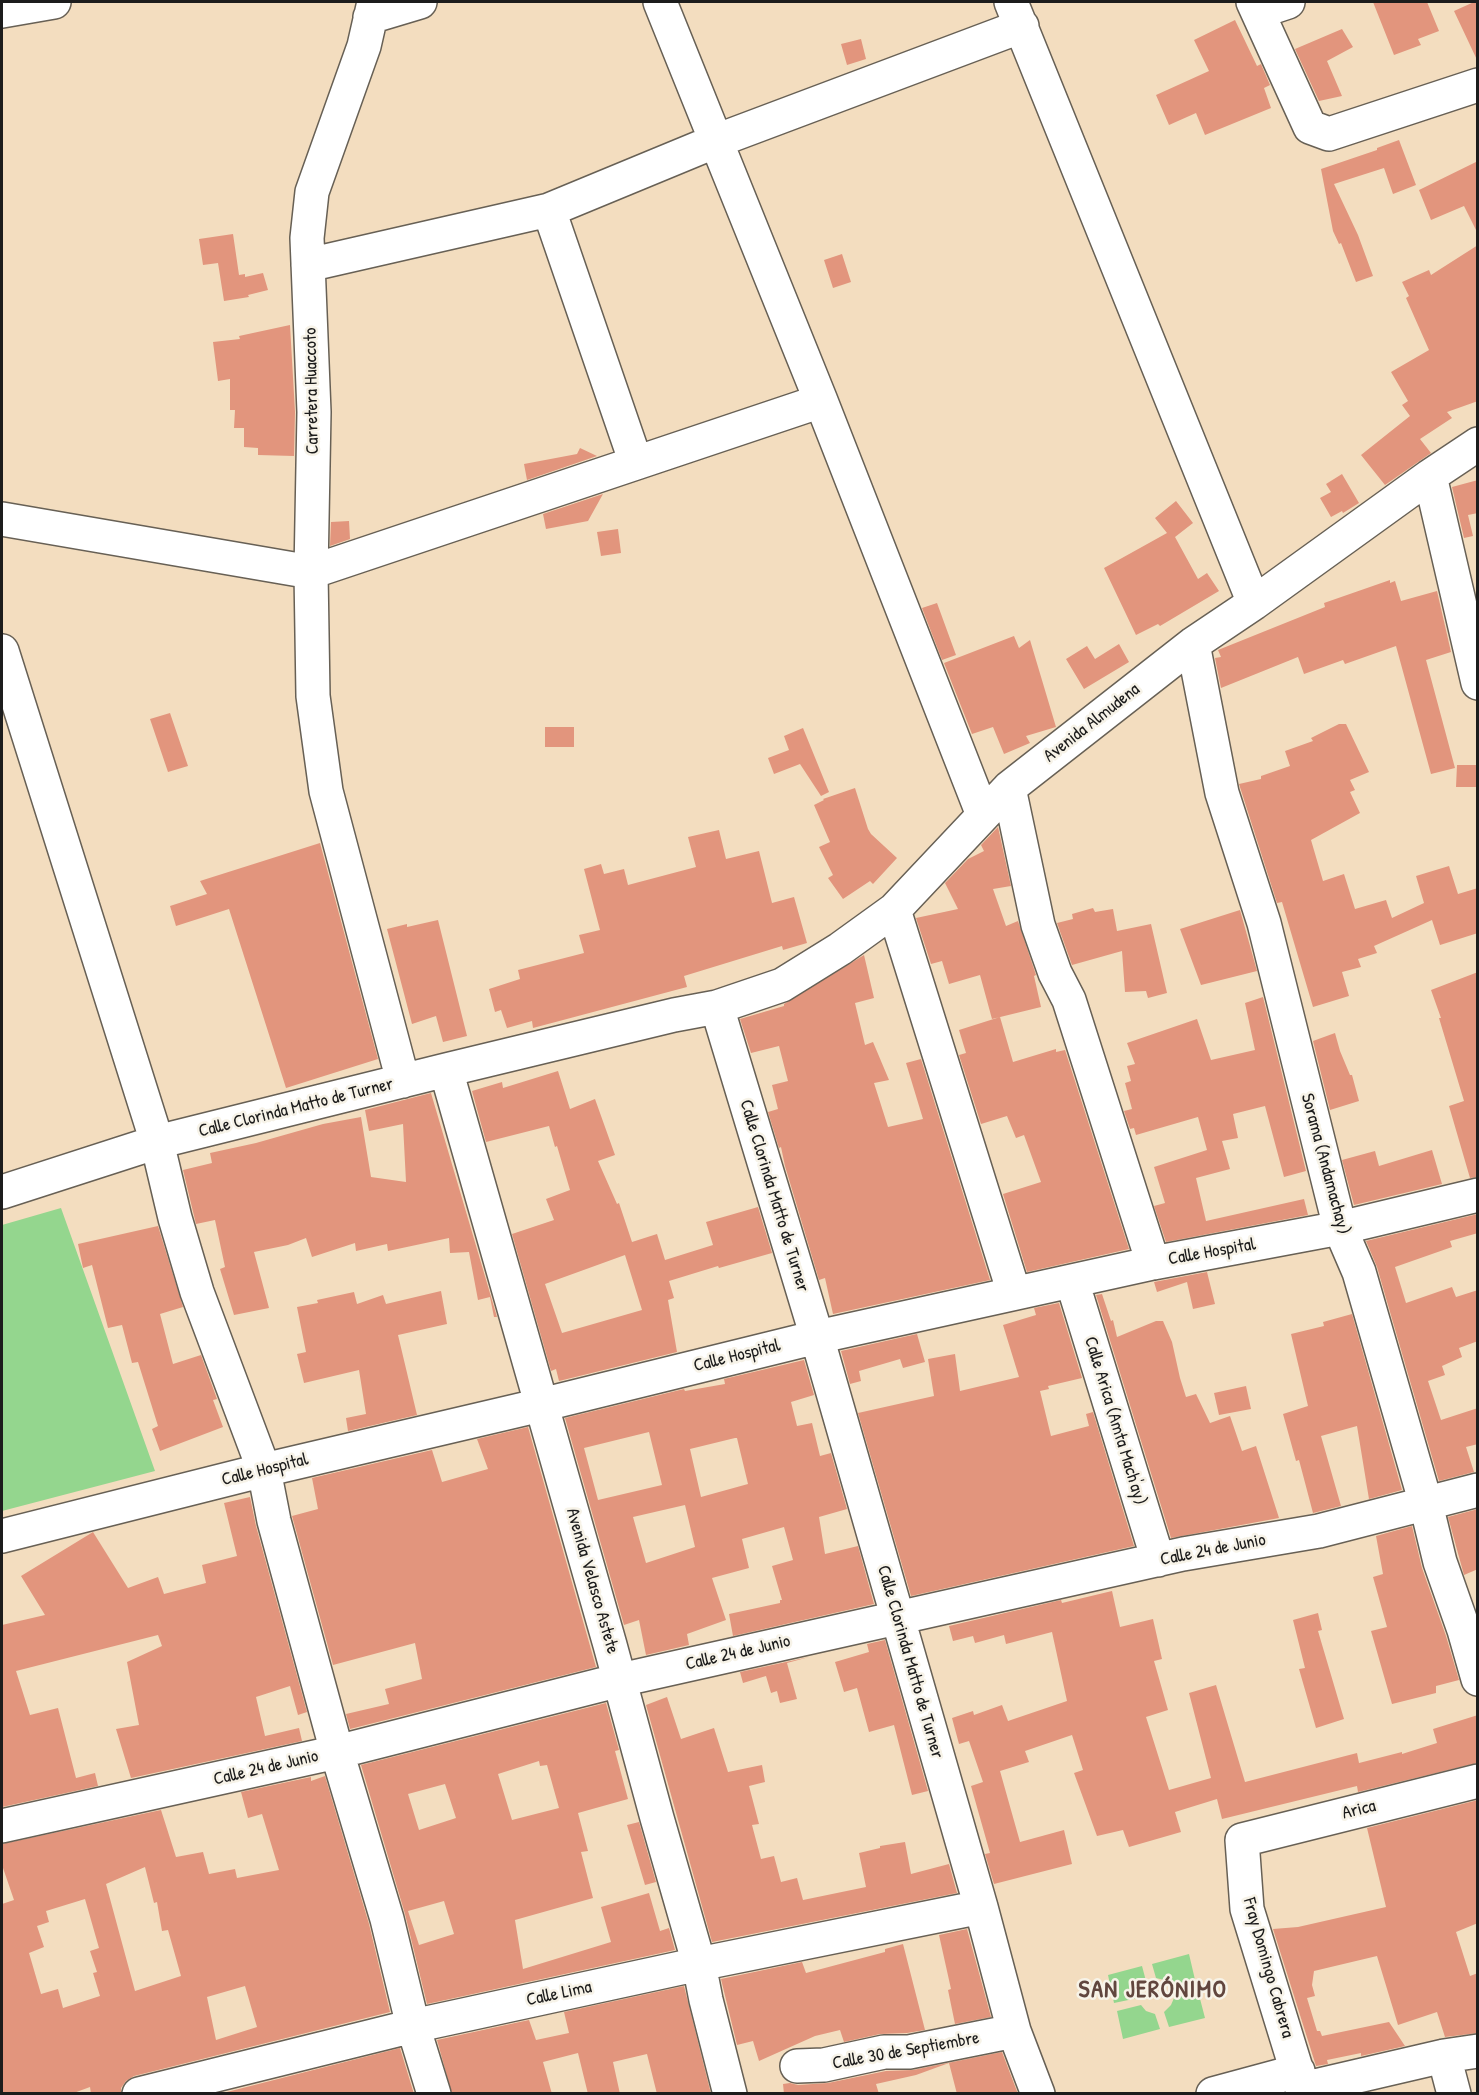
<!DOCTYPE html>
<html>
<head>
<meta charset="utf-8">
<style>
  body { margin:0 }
  #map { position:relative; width:1479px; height:2095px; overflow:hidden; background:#f3ddbf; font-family:"Patrick Hand",sans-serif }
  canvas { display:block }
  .frame { position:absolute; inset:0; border:3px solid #1c1c1c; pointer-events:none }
</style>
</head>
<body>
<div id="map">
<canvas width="1479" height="2095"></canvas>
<div class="frame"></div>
</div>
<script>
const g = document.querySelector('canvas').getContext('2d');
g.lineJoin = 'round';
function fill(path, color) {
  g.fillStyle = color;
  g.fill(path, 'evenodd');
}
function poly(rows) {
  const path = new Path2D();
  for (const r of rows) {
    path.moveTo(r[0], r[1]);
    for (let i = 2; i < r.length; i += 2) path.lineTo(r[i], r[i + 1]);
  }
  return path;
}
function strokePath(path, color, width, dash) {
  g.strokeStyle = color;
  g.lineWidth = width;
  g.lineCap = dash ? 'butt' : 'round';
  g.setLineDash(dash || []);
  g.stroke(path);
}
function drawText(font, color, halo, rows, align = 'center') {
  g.font = font + ' "Patrick Hand",sans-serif';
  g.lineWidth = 5;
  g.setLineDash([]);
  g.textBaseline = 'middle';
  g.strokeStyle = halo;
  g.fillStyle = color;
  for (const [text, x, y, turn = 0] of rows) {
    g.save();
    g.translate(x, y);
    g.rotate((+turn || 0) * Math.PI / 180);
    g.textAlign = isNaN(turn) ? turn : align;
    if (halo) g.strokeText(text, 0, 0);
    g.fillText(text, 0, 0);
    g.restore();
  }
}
fill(poly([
  [61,1208,155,1471,2,1511,2,1225],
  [1189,1954,1196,1984,1173,1989,1164,1980,1156,1978,1152,1964],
  [1142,1966,1146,1981,1139,1991,1138,1998,1114,2003,1108,1975],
  [1198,1991,1205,2018,1169,2027,1164,2012,1171,2005,1174,1998],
  [1141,2005,1146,2011,1155,2014,1160,2029,1123,2039,1117,2011]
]), '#94d68e');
fill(poly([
  [1373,2,1427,2,1439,31,1418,39,1421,45,1394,55],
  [1474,2,1478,2,1478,62,1454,11],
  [1235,20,1257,66,1261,64,1270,85,1264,88,1271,108,1205,135,1196,113,1169,125,1156,95,1209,71,1194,40],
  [1342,29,1353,47,1327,61,1342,96,1319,101,1295,49],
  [861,39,866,59,847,65,841,44],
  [1399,140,1416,185,1393,194,1384,168,1334,184,1358,235,1373,276,1356,282,1341,243,1339,244,1333,231,1321,169,1377,150,1377,148],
  [1478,161,1478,234,1464,206,1431,220,1419,190],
  [233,234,239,275,245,274,245,277,263,273,268,290,248,295,249,297,224,301,218,263,203,265,199,239],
  [1478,245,1478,401,1447,412,1452,418,1420,439,1431,453,1385,485,1361,455,1410,416,1402,405,1408,401,1391,372,1429,350,1406,298,1409,296,1402,282,1429,270,1431,275],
  [842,254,851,282,833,288,824,260],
  [290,325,295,412,294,456,258,455,258,448,244,447,244,428,234,428,235,410,230,410,230,379,218,381,213,342,240,339,239,336],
  [580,448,597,456,527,480,524,464,577,454],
  [1342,474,1359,503,1343,513,1342,511,1331,517,1320,498,1331,492,1326,484],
  [1478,480,1478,513,1468,515,1473,536,1464,538,1452,487],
  [603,494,588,521,546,529,543,514],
  [1176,501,1193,523,1175,537,1198,579,1207,573,1219,591,1160,626,1158,624,1136,635,1104,568,1167,533,1155,518],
  [349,521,350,539,330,546,331,522],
  [618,529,621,553,601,556,597,532],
  [1390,580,1390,583,1395,581,1401,601,1437,591,1451,652,1426,660,1455,768,1431,774,1396,646,1345,664,1343,660,1304,674,1298,657,1221,688,1215,658,1221,657,1218,650,1325,607,1324,603],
  [937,603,956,655,942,660,922,608],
  [1014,636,1019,648,1030,640,1056,727,1026,736,1030,743,1004,754,993,727,972,734,944,663],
  [1119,644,1129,662,1084,689,1066,659,1087,646,1095,659],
  [170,713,188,766,168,772,150,719],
  [1339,724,1346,724,1369,772,1350,780,1355,790,1350,792,1360,813,1311,840,1323,881,1344,874,1355,909,1386,900,1392,918,1424,903,1416,876,1449,866,1458,894,1478,888,1478,933,1440,945,1432,920,1374,946,1377,953,1358,959,1361,967,1342,972,1349,996,1313,1007,1282,902,1277,903,1239,784,1261,779,1261,776,1290,766,1285,751,1313,741,1311,738],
  [545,727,574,727,574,747,545,747],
  [803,728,829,792,821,796,800,764,774,774,768,758,789,750,784,736],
  [1457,765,1478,765,1478,787,1456,787],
  [855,788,868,829,871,834,897,858,873,884,870,881,843,899,828,878,833,875,819,847,830,842,814,805,824,800,823,799],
  [998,827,1011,886,993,889,1006,926,1018,921,1036,975,1034,976,1041,1007,992,1019,980,975,949,984,942,961,931,964,916,918,958,909,945,883,968,859,984,851,981,845],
  [719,830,726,859,759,851,772,903,794,897,807,943,783,950,782,946,684,976,687,987,533,1028,532,1021,507,1028,501,1010,495,1012,489,989,520,979,518,970,584,953,579,935,600,930,584,869,601,864,604,874,624,869,628,885,696,867,688,837],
  [320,843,378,1059,286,1088,229,909,176,926,170,906,207,894,200,881],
  [1093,908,1095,912,1113,909,1117,931,1151,924,1167,993,1148,998,1146,991,1125,992,1122,951,1072,965,1057,923,1073,919,1072,914],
  [1240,910,1257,971,1201,985,1180,929],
  [438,920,467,1036,443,1042,436,1016,412,1024,387,929,407,924,407,927],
  [864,955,874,998,855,1003,865,1045,873,1042,889,1080,874,1083,888,1127,923,1119,906,1063,921,1059,990,1280,833,1314,825,1278,819,1280,785,1166,781,1147,779,1148,768,1112,778,1109,772,1085,788,1081,779,1046,751,1053,740,1019,784,1006,784,1004],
  [1478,972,1478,1177,1470,1178,1449,1106,1464,1101,1439,1018,1441,1018,1431,990],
  [1263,997,1306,1171,1284,1177,1265,1106,1233,1114,1238,1138,1222,1141,1230,1169,1196,1178,1206,1221,1304,1199,1308,1215,1166,1242,1154,1206,1165,1203,1154,1167,1207,1150,1198,1117,1136,1135,1134,1128,1130,1129,1124,1111,1132,1109,1125,1083,1131,1081,1127,1066,1135,1064,1127,1043,1197,1019,1211,1060,1255,1050,1245,1003],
  [1000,1017,1013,1062,1056,1049,1056,1052,1065,1050,1129,1249,1027,1272,1003,1194,1041,1182,1024,1135,1016,1138,1007,1116,981,1124,959,1055,966,1053,959,1030],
  [1335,1033,1340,1051,1350,1075,1352,1075,1359,1101,1330,1110,1313,1041],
  [558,1071,570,1109,595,1099,615,1155,598,1161,617,1204,619,1203,632,1242,657,1234,665,1260,713,1245,706,1222,758,1207,772,1253,719,1268,718,1266,669,1281,674,1298,668,1300,677,1352,559,1381,556,1369,551,1371,512,1234,554,1220,546,1199,570,1190,557,1146,555,1147,549,1126,486,1142,472,1091,502,1082,503,1088],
  [625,1255,642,1310,562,1333,545,1284],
  [431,1093,497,1317,494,1317,490,1297,478,1300,469,1252,450,1253,449,1238,388,1251,387,1244,356,1251,355,1243,312,1257,306,1238,288,1245,254,1252,269,1308,234,1315,220,1269,225,1267,215,1220,196,1224,183,1170,212,1163,210,1153,256,1143,323,1124,361,1117,371,1177,406,1182,403,1124,369,1131,365,1110],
  [1432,1150,1442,1184,1354,1205,1342,1160,1375,1151,1379,1166],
  [1478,1214,1478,1233,1450,1241,1452,1247,1395,1267,1406,1303,1452,1287,1456,1297,1478,1290,1478,1341,1459,1348,1462,1357,1442,1366,1445,1375,1428,1381,1441,1420,1478,1408,1478,1444,1466,1447,1474,1472,1439,1481,1377,1267,1366,1241],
  [158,1226,183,1307,160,1314,173,1364,201,1355,217,1399,213,1400,223,1427,160,1451,152,1429,158,1426,138,1362,132,1363,122,1325,108,1328,92,1265,83,1268,78,1244],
  [1207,1272,1215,1304,1193,1309,1187,1282,1157,1292,1154,1282],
  [441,1291,447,1324,398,1335,417,1415,348,1431,346,1418,366,1414,359,1370,304,1383,297,1354,306,1352,297,1307,318,1303,317,1300,354,1292,357,1304,383,1295,386,1304],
  [1102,1294,1111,1321,1113,1320,1117,1337,1156,1321,1163,1321,1172,1342,1180,1378,1186,1397,1196,1394,1210,1423,1230,1416,1242,1451,1256,1446,1279,1518,1171,1538,1096,1295],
  [1059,1303,1082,1378,1048,1386,1049,1389,1040,1391,1051,1436,1089,1426,1086,1414,1093,1412,1134,1546,911,1596,858,1413,934,1396,928,1359,955,1354,960,1391,1019,1377,1003,1325,1036,1315,1034,1308],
  [1352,1314,1402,1490,1369,1499,1357,1426,1321,1436,1341,1506,1313,1513,1299,1460,1296,1461,1283,1414,1308,1406,1291,1334,1324,1326,1323,1322],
  [917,1334,925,1362,903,1368,900,1359,859,1371,861,1381,850,1384,841,1351],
  [804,1360,814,1395,791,1402,797,1426,812,1423,820,1456,831,1453,847,1509,819,1517,825,1554,858,1546,874,1604,733,1636,729,1614,780,1603,780,1600,782,1600,772,1566,793,1560,784,1527,742,1539,749,1568,712,1578,726,1620,687,1634,689,1645,646,1655,639,1620,624,1625,565,1418,684,1389,685,1391,725,1384,724,1379],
  [649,1432,662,1485,598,1500,584,1448],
  [735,1438,737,1438,748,1484,701,1497,690,1449],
  [685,1505,695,1547,646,1563,633,1517],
  [1246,1386,1251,1409,1219,1415,1214,1393],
  [528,1427,596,1667,350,1729,346,1714,389,1704,385,1689,422,1679,415,1643,333,1665,292,1516,318,1509,312,1478,432,1450,442,1482,488,1469,477,1439],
  [250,1497,256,1526,307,1712,298,1715,290,1686,256,1697,265,1736,299,1728,302,1741,131,1778,116,1729,139,1725,127,1662,162,1646,158,1635,16,1671,30,1715,58,1708,76,1778,95,1773,98,1786,2,1807,2,1625,45,1615,21,1576,93,1532,128,1588,158,1577,164,1594,206,1583,202,1565,237,1556,224,1503],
  [1478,1509,1478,1569,1464,1575,1448,1517],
  [1412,1526,1422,1568,1446,1636,1459,1680,1436,1686,1436,1693,1392,1704,1371,1631,1387,1627,1373,1577,1383,1574,1376,1536],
  [1112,1591,1120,1627,1153,1619,1162,1659,1154,1661,1168,1710,1146,1717,1169,1790,1211,1778,1189,1693,1216,1685,1245,1782,1357,1753,1359,1763,1402,1752,1402,1754,1437,1743,1433,1729,1478,1715,1477,1763,1358,1792,1357,1786,1222,1819,1217,1799,1175,1812,1181,1832,1129,1847,1123,1830,1097,1836,1074,1773,1083,1770,1072,1735,1025,1751,1029,1762,1000,1771,1020,1842,1064,1830,1072,1864,994,1884,985,1854,990,1853,971,1786,983,1782,969,1741,959,1744,952,1718,973,1711,974,1715,1002,1705,1008,1721,1067,1701,1052,1632,1006,1644,1004,1635,975,1643,973,1636,953,1641,949,1626,1061,1600,1062,1603],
  [1318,1613,1322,1630,1318,1631,1344,1719,1316,1728,1299,1669,1305,1668,1293,1620],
  [885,1640,928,1791,912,1795,894,1725,869,1732,857,1688,844,1692,835,1662,869,1652,867,1644],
  [809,1657,787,1663,797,1699,780,1703,777,1691,771,1693,766,1676,743,1683,740,1672],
  [667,1697,681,1739,714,1728,728,1772,762,1765,765,1782,749,1786,759,1824,752,1825,761,1859,774,1856,781,1882,797,1878,803,1900,866,1887,859,1853,880,1848,880,1846,905,1842,911,1874,949,1864,957,1893,712,1942,646,1705],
  [606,1703,619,1750,615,1751,628,1799,578,1813,588,1851,581,1852,593,1898,515,1920,523,1969,611,1942,601,1907,649,1893,660,1931,669,1928,675,1950,427,2004,405,1914,361,1765],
  [539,1761,540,1766,547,1765,559,1808,512,1820,498,1774],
  [445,1784,456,1818,419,1830,408,1794],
  [444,1901,454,1934,419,1945,408,1911],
  [325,1776,369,1924,390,2012,134,2076,126,2081,121,2088,121,2094,91,2094,90,2087,71,2094,2,2094,2,1904,14,1900,2,1865,2,1844,161,1810,176,1857,203,1852,209,1874,235,1869,237,1878,279,1870,262,1814,248,1818,241,1792,311,1777,311,1781],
  [145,1867,154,1903,157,1902,162,1931,168,1930,181,1976,135,1991,106,1884],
  [85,1899,99,1948,90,1951,97,1972,93,1973,100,1996,63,2008,58,1989,41,1994,29,1953,44,1947,37,1926,49,1922,46,1911],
  [245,1986,257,2027,216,2040,207,1997],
  [1478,1800,1478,1923,1456,1932,1470,1976,1478,1973,1478,2033,1445,2037,1437,2012,1398,2025,1377,1956,1314,1971,1312,1985,1315,1996,1307,1998,1317,2031,1320,2031,1322,2036,1389,2022,1405,2046,1361,2056,1361,2053,1327,2060,1328,2064,1316,2066,1273,1929,1298,1927,1386,1907,1367,1828],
  [639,1822,656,1882,645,1885,627,1825],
  [967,1929,991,2017,955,2024,948,1990,951,1989,939,1935],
  [903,1944,925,2030,907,2033,880,2034,844,2042,840,2030,815,2036,759,2061,753,2041,737,2045,721,1979,802,1962,806,1973,885,1952,885,1949],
  [684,1986,711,2094,657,2094,647,2054,613,2062,620,2094,588,2094,578,2053,543,2062,552,2094,452,2094,437,2040,529,2020,536,2040,569,2033,564,2012],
  [400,2048,414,2094,219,2094],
  [1002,2052,1018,2094,957,2094,949,2063,916,2075,876,2084,879,2094,784,2094,783,2084,790,2083,798,2085,828,2083,886,2071,913,2070]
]), '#e2957d');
const minor = poly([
  [374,2,364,46,312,192,307,238,314,412,311,572,313,696,326,791,403,1081],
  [660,2,716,141,1022,26],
  [1011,2,1254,603],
  [1253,2,1310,127,1329,134,1478,85],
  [2,11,54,2],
  [1258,12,1288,2],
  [370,17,420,2],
  [549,210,636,463],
  [821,401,983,815],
  [1430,476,1478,683],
  [2,519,311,572,821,401,716,141,549,210,308,265],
  [1193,644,1222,793,1264,923,1340,1228,1359,1272,1426,1504,1440,1562,1464,1630,1478,1679],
  [2,651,157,1142,175,1218,197,1292,264,1470,274,1521,337,1752,387,1919,413,2026,434,2094],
  [1009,788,1038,925,1055,973,1069,1000,1153,1263],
  [894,910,1014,1293],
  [717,1007,817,1337,981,1907,1014,2031,1038,2094],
  [446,1070,610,1645,657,1818,699,1964,706,2000,730,2094],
  [2,1192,157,1142,446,1070,674,1015,717,1007,782,985,840,949,894,910,1009,788,1193,644,1254,603,1430,476,1478,444],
  [1072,1281,1158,1560],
  [2,1536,264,1470,541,1405,817,1337,1153,1263,1340,1228,1478,1195],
  [2,1826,337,1752,620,1680,1183,1554,1319,1531,1478,1490],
  [1444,2056,1454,2094],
  [797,2066,824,2065,884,2052,909,2052,1014,2031],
  [1302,2089,1444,2056,1478,2051],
  [139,2094,413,2026,699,1964,981,1907],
  [1213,2094,1298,2071],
  [1304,2094,1247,1909,1242,1840,1478,1781]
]);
strokePath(minor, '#676055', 36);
strokePath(minor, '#fff', 33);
drawText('18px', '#1c1c1c', '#f7f3e8', [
  ["Carretera Huaccoto",312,391,-91],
  ["Avenida Almudena",1092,723,-38],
  ["Calle Clorinda Matto de Turner",296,1108,-14],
  ["Sorama (Andamachay)",1325,1164,75],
  ["Calle Clorinda Matto de Turner",774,1196,73],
  ["Calle Hospital",1212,1252,-10],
  ["Calle Hospital",737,1356,-14],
  ["Calle Arica (Amta Mach'ay)",1115,1421,73],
  ["Calle Hospital",265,1470,-14],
  ["Calle 24 de Junio",1213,1550,-11],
  ["Avenida Velasco Astete",592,1581,74],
  ["Calle 24 de Junio",738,1653,-13],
  ["Calle Clorinda Matto de Turner",910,1662,74],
  ["Calle 24 de Junio",266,1768,-13],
  ["Arica",1359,1810,-14],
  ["Fray Domingo Cabrera",1268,1968,74],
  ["Calle Lima",559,1994,-12],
  ["Calle 30 de Septiembre",906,2051,-10]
]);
g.letterSpacing = '1.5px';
drawText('bold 24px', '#61463e', '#f7f3e8', [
  ["SAN JERÓNIMO",1153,1991]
]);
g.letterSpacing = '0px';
</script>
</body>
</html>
